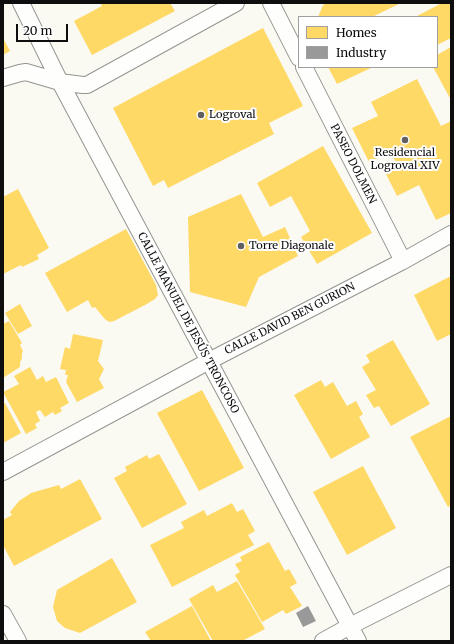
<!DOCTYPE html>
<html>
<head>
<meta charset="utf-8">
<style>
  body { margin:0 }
  #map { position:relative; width:454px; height:644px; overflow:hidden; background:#faf9f2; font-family:Merriweather,serif }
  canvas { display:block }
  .frame { position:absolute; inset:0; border:4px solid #0e0e0e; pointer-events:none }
  .legend { position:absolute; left:298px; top:16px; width:140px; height:52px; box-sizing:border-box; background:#fff; border:1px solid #9f9f9f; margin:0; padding:5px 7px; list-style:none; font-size:12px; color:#0e0e0e }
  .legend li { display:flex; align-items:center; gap:8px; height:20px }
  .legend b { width:20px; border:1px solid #9f9f9f }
  .scale { position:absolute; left:16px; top:24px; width:52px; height:18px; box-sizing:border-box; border:2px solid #0e0e0e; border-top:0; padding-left:5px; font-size:12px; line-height:14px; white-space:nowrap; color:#0e0e0e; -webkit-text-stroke:3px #fff; paint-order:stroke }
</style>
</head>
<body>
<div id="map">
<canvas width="454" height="644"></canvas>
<div class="frame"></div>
<ul class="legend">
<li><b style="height:11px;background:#ffd966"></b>Homes</li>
<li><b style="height:11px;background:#999"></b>Industry</li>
</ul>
<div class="scale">20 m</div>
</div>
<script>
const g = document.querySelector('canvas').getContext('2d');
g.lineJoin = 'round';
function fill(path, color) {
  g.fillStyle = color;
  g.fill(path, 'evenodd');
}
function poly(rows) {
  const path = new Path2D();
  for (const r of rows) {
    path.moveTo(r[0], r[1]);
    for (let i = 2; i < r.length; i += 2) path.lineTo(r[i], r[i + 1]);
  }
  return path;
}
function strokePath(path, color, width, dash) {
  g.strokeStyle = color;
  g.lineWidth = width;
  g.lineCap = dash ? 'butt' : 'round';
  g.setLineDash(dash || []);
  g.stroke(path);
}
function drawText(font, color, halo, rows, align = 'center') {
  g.font = font + ' Merriweather,serif';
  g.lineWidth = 4;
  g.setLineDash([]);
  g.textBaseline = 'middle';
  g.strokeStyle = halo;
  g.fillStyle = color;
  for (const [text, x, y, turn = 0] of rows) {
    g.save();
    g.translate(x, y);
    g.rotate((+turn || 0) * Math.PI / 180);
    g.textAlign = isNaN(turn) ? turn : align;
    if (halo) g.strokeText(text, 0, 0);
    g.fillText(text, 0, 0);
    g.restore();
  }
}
fill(poly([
  [100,3,170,3,175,11,92,55,74,21,102,6],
  [326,3,401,3,372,17,318,17,323,5],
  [442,3,451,3,451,38,437,45,437,17,415,17],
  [263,28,303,106,269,123,274,134,168,188,164,180,153,186,113,108],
  [3,38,10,51,3,55],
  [451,47,451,100,433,67,437,67,437,55],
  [328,67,373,67,337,84],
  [417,79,441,126,451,121,451,213,436,220,419,185,397,196,384,170,397,164,390,152,369,162,352,128,378,116,371,102],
  [323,146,372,233,317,264,301,237,310,231,291,196,270,207,257,183],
  [18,189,49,248,37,255,39,259,22,267,21,265,3,274,3,197],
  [241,194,263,237,285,227,298,256,259,277,246,307,190,292,188,217],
  [126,229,156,285,158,295,155,299,145,305,114,321,110,322,106,320,103,317,95,307,92,308,88,300,67,312,45,273],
  [451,276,451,334,437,341,414,295],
  [20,304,32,326,18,334,5,313],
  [9,321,22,343,20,345,23,351,22,353,22,358,20,363,20,367,3,378,3,324],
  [73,334,103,340,98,361,104,369,99,379,104,388,77,402,66,382,68,375,65,375,66,370,60,369,65,347,70,349],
  [393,340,430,404,391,426,379,406,374,408,366,395,376,390,362,367,370,362,366,355],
  [30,367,37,380,43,376,46,382,56,377,69,403,60,408,62,411,55,415,53,412,45,417,40,410,36,412,40,421,35,424,37,428,26,434,3,392,19,384,14,376],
  [321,380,325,387,333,382,347,406,356,401,363,414,359,417,370,437,331,459,294,395],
  [202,390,244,468,199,491,157,413],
  [5,403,21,433,3,443,3,404],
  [451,416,451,505,448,507,410,437],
  [159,454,187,504,142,528,114,478,127,471,125,467,147,455,149,459],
  [363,466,396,528,347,555,313,492],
  [80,479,102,519,14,566,3,545,3,520,12,515,10,512,19,501,31,493,59,485,61,489],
  [232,503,237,512,243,509,255,531,248,535,254,545,172,587,150,545,184,528,181,522,204,510,207,516],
  [269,542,285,571,289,569,297,583,290,587,302,606,286,614,283,610,262,622,235,575,240,572,235,564,242,561,240,557],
  [112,558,137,602,80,633,65,628,57,621,53,607,57,590],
  [237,581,265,629,242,641,213,641,189,599,213,585,217,592],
  [192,606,211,641,151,641,145,632]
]), '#ffd966');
fill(poly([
  [308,606,316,621,303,627,296,613]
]), '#999');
const minor = poly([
  [21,3,60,82,358,641],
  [271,3,299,58],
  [304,67,403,261],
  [3,78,20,73,26,72,60,82,83,85,87,85,236,3],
  [3,472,209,361,403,261,451,234],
  [3,614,18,641],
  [323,641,350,626,451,575]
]);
strokePath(minor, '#949491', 18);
strokePath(minor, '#fefefd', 16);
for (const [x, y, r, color] of [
  [201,115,4,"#61605e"],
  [405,140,4,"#61605e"],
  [241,246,4,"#61605e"]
]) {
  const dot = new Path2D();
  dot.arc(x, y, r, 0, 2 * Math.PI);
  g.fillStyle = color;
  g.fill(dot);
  strokePath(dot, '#fff', 1.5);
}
drawText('11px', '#0e0e0e', '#fff', [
  ["Logroval",209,115],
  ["Residencial",405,153,"center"],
  ["Logroval XIV",405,166,"center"],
  ["Torre Diagonale",249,246]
], 'left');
drawText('11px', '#0e0e0e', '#fff', [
  ["PASEO DOLMEN",353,164,63],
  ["CALLE DAVID BEN GURION",290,319,-27],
  ["CALLE MANUEL DE JESÚS TRONCOSO",188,323,62]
]);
</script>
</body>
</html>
